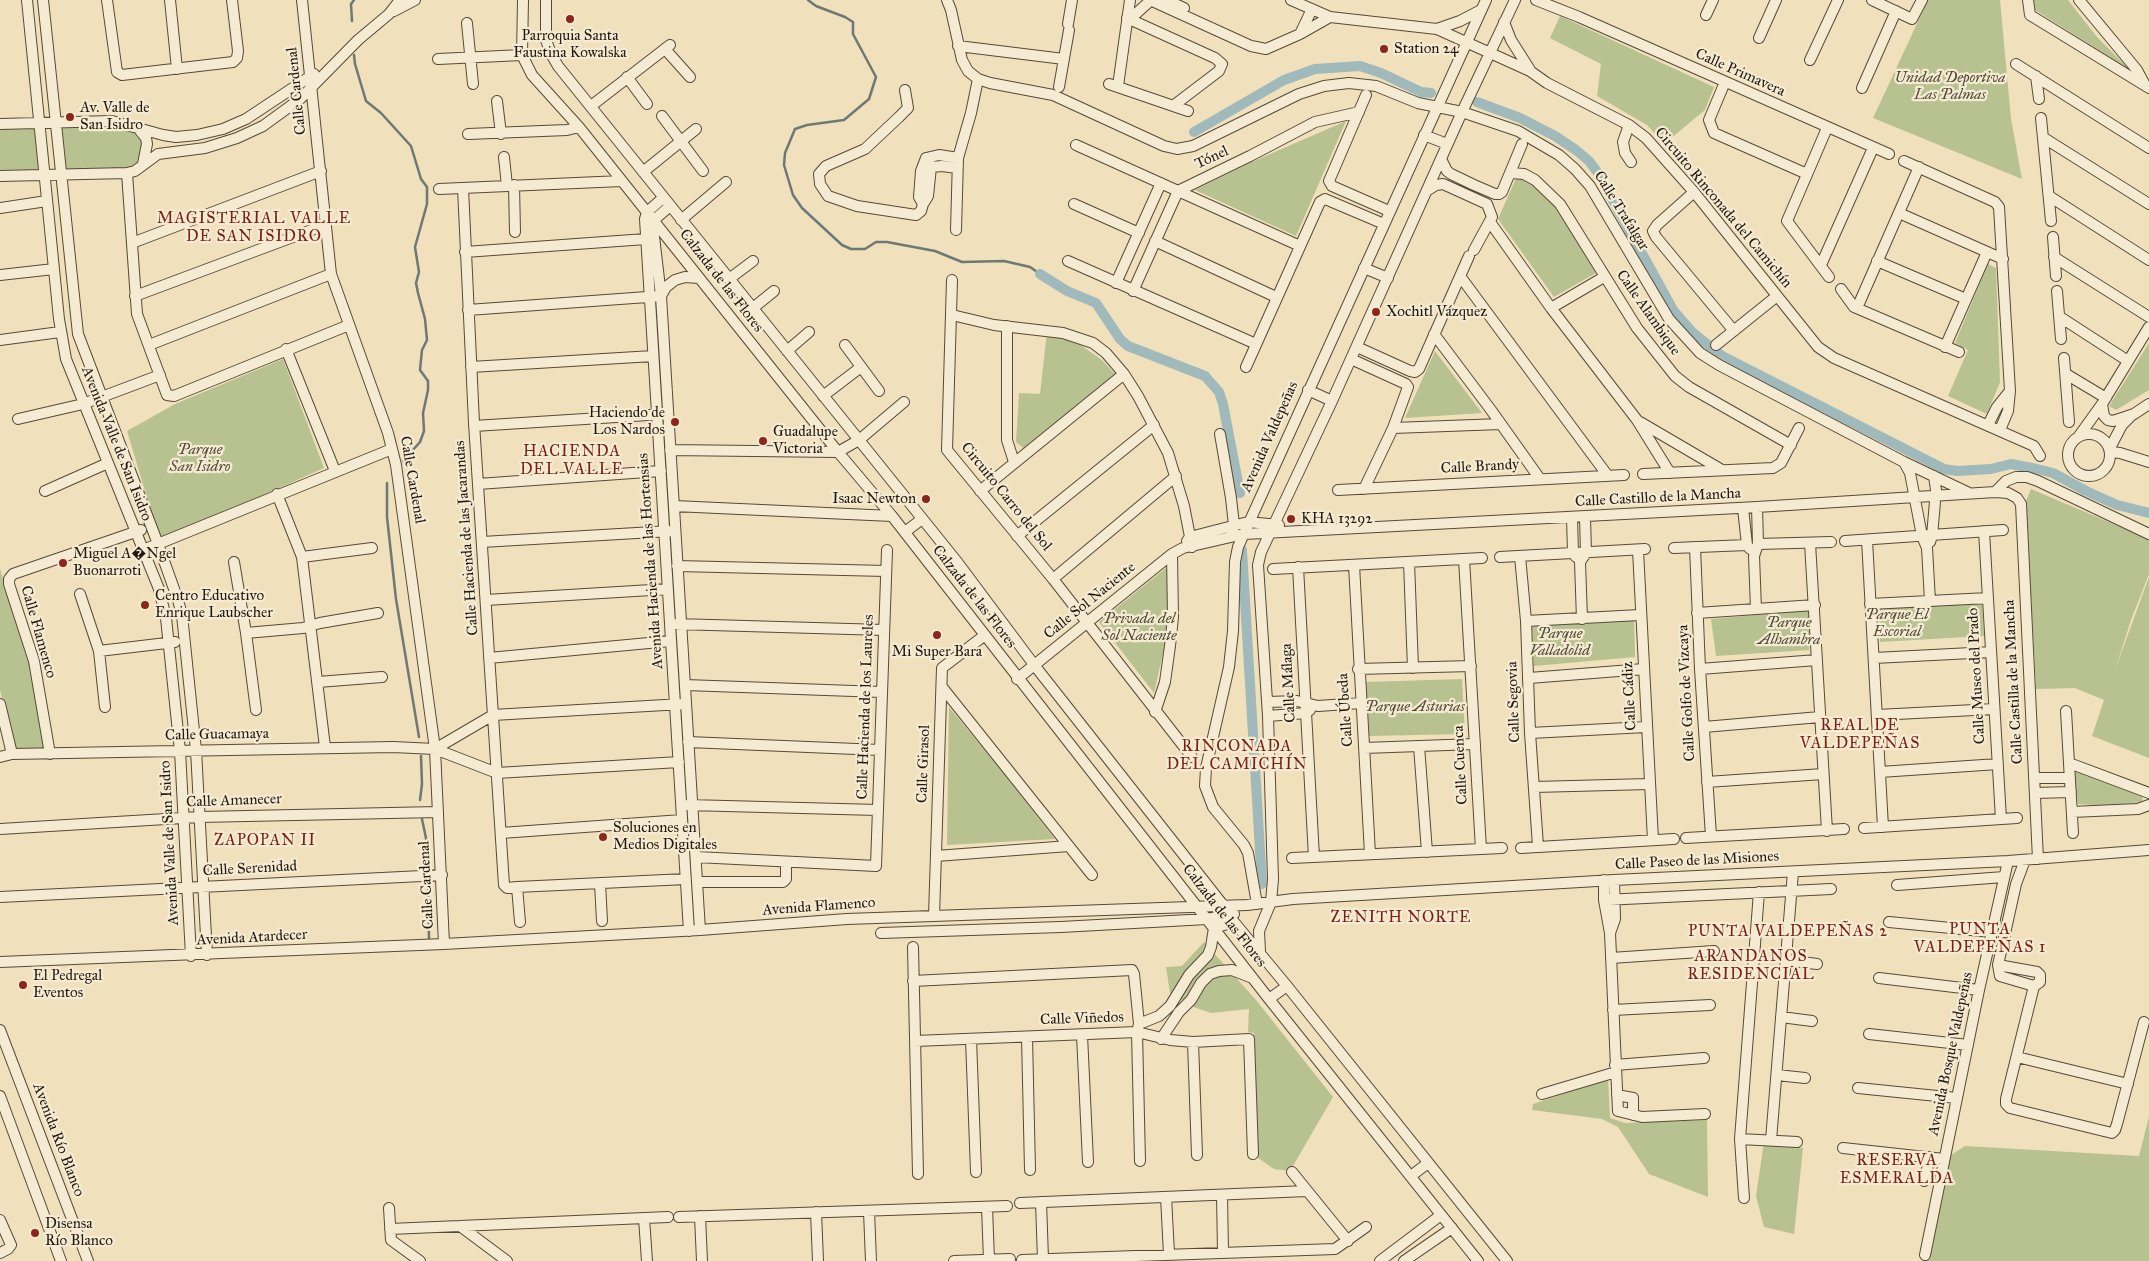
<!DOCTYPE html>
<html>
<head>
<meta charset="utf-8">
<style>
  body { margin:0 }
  canvas { display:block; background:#f0e0bb }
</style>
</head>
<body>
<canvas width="2149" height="1261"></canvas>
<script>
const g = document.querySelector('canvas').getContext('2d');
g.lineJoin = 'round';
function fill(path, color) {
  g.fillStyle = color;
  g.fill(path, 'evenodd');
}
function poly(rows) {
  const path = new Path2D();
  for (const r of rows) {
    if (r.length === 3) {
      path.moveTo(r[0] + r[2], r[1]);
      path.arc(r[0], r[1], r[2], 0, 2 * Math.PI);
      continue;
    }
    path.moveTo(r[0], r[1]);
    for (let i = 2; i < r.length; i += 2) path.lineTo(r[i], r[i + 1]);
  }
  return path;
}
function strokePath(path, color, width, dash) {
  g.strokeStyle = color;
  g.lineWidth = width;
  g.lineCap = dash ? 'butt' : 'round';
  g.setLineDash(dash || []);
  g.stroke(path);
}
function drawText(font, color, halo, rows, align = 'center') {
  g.font = font + ' "IM FELL Great Primer",serif';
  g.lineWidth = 4.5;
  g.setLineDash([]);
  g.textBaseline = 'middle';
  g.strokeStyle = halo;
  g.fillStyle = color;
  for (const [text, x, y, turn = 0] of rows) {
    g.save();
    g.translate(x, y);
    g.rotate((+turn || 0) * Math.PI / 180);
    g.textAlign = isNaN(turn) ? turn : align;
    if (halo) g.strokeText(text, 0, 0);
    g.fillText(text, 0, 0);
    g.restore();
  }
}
fill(poly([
  [1928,0,2000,0,2011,119,2022,179,1873,118],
  [2034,0,2068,0,2097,37,2129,69,2035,10],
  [1560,16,1714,87,1705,110,1664,144,1647,125,1597,96,1601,64,1550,38],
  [112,121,141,133,146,156,134,170,61,174,56,123],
  [1346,121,1296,236,1195,190,1254,161],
  [38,124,43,174,0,175,0,125],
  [1517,176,1522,178,1536,187,1557,207,1596,273,1554,297,1498,219],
  [1988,264,1996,268,2000,382,1987,414,1948,396,1968,350,1955,343],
  [1047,332,1082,346,1102,360,1118,377,1026,450,1016,442,1019,393,1040,394],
  [2149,343,2149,390,2116,410,2109,406],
  [1435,351,1482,413,1405,418],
  [283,359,324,468,160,541,127,431,175,404],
  [2031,489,2149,539,2149,574,2131,620,2115,670,2149,577,2149,758,2092,736,2104,700,2075,688,2036,689,2026,501],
  [1167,567,1168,631,1154,693,1099,622],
  [0,569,29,663,47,749,15,751,0,690],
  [1982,602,1984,636,1880,642,1879,608],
  [1809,610,1809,650,1716,656,1711,619],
  [1634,619,1635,657,1534,666,1532,624],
  [1462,679,1465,734,1369,736,1366,682],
  [949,707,1000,769,1055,839,947,845],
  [2073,769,2143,794,2142,802,2106,806,2078,804],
  [1204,942,1256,1000,1333,1097,1290,1171,1274,1169,1258,1158,1254,1033,1248,1032,1249,1009,1211,1013,1193,1007,1170,993,1166,967,1182,966],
  [1608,1079,1610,1118,1625,1123,1707,1120,1708,1197,1649,1174,1618,1127,1602,1119,1532,1110,1533,1104],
  [2149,1117,2149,1261,1927,1261,1951,1155,1965,1146,2139,1156],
  [1764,1142,1803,1148,1794,1234,1764,1227,1756,1196]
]), '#b8c291');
strokePath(poly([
  [808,0,816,6,845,17,853,22,853,34,876,77,869,99,844,120,807,125,795,129,785,153,784,165,793,195,802,208,842,245,851,249,865,249,876,242,887,242,935,251,962,262,1004,261,1030,267,1040,274],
  [352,21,351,4,354,0],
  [354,55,355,64,366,101,381,113,411,146,421,179,427,187,427,204,415,247,419,272,416,283,418,293,425,319,427,340,422,350,420,370,428,381,428,390,423,413,424,431,420,442,403,461],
  [387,483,387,517,396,599,419,737],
  [420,800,422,784,421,756],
  [422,819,427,843,427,865],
  [428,884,429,940]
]), '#6e7976', 2.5);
strokePath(poly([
  [1477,102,1520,118,1555,136,1576,150,1589,161,1598,173,1673,310,1693,333,1722,356,1944,469,1957,471,1991,469,2011,464,2037,469,2053,473,2086,491,2117,505,2149,513],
  [1194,132,1284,80,1315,69,1360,66,1381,73,1421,92,1431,93],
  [1040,274,1067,291,1096,303,1120,339,1128,346,1205,376,1219,392,1223,404,1240,493],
  [1242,550,1262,884]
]), '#a0babc', 10);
const minor = poly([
  [27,0,59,319,66,359,159,589,166,618,180,751,191,956],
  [43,0,78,334,158,544,178,600,182,615,196,750,207,955],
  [107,0,117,72,122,75,233,62,237,58,238,51,232,0],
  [170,0,177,69],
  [302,0,331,274,388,433,396,465,435,749,444,944],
  [523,0,522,55,532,75,579,127,838,452,892,516,1269,999,1478,1261],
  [546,0,546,40,551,54,558,66,958,563,1035,666,1223,905,1234,922,1287,986,1507,1261],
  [947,0,951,10,962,60,968,71,978,79,990,83,1053,95,1164,146,1177,149,1193,146,1299,94,1324,86,1349,83,1376,86,1418,103,1462,112,1518,131,1559,155,1575,169,1590,186,1669,319,1700,353,1719,365,1904,462,1969,493],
  [1150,0,1251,46,1266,49,1300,34],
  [1166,0,1184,8],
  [1291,0,1330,17,1437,29,1530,71,1547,83,1629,125,1646,138,1694,192,1818,347,1834,358,2034,446,2040,456],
  [1536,0,1579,17,1889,154],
  [1872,0,1912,19,1922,0],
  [2028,0,2030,15,2149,88],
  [2079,0,2137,70,2145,85],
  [1312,9,1300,34,1330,17],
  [394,11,415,0],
  [1706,15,1713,0],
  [1127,18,1215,58,1222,64,1219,71,1173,106],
  [1130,19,1151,0],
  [1504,22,1511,40,1530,70],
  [467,23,473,84],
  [1068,24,1072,0],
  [1437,29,1460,21,1481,10],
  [1759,38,1776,0],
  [958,46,1064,59],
  [665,49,690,77],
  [438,59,522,55],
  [1810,60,1838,0],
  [2016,64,2149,148],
  [2036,76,2039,99],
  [627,77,647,104],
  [1725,82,1709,120,1714,133,1807,174],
  [1109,84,1188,111],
  [1118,86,1130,0],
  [1059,87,1069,30],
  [1862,88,1896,11],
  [905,90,908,108,899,117,865,149,826,166,819,174,820,184,828,196,857,206,916,215,921,211,923,204],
  [1366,95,1329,181,1332,186,1389,211],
  [497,101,501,134],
  [591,106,670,45],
  [662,116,703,171],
  [2041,118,2051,221],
  [0,124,112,121,163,135,176,137,197,135,223,129,246,119,314,74],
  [1629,125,1623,142,1625,153,1631,162],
  [137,127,146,138,147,144,143,164],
  [1827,128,1787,221,1829,277],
  [468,134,567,130,579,127],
  [1424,135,1447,144],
  [2044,138,2149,204],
  [1076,145,1300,246],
  [504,157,507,186],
  [926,158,931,167,928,196,923,204,919,197,921,171,926,158],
  [926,158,939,155,958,158],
  [1441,159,1447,171,1451,174,1474,185,1495,194,1499,194,1502,192,1522,144],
  [1904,161,1995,202,1999,207,2010,391,2008,411,2000,430],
  [931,167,942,166,957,168],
  [643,172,696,129],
  [127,173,137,314,167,395,174,396,349,325],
  [1511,173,1524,174,1535,180,1560,204,1637,328,1675,376,1689,387,1791,445],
  [0,176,127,173,135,171,158,154,205,148,237,138,263,126,300,99,358,40,389,14,400,0],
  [514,185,515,232],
  [463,188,474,423,504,885,507,888,517,887,686,879],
  [439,189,622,181],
  [1428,190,1436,185,1443,184,1487,204,1492,217,1474,250],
  [1694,192,1657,225,1653,231,1656,237,1734,331],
  [2049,196,2149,260],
  [663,198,647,212,645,219,689,931],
  [1074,204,1139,233],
  [670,206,654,220,653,228,661,296,700,930],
  [0,208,47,201],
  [1899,213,2003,259],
  [681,220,726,182],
  [1490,222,1551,308,1637,420,1670,473],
  [956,230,958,158,971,113,978,79],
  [2053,237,2056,276],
  [1155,241,1276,297],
  [132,243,321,171],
  [465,252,646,239],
  [2054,257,2149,317],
  [1068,261,1256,344],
  [1877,261,1966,299],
  [1821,265,1873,148],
  [1364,268,1388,278],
  [0,275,54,269],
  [1460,276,1608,476],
  [729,279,753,261],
  [952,280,947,450,1053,579,1192,757],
  [1116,283,1161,183],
  [1841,289,1854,307,1959,352],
  [1133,291,1178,191,1250,156,1315,122,1359,112],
  [2057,291,2061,339],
  [135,296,325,225],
  [753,308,774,291],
  [1551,308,1604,277],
  [1857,308,1919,167],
  [468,310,661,296,666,287,675,280,685,277,699,278],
  [952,315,994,325,1063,333,1093,343,1106,353,1124,374,1138,396,1168,453,1184,506,1192,547],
  [2060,317,2128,361],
  [1007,326,1007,440,1014,462],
  [1434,334,1491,410,1540,479],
  [0,340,60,332],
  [149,345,331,274],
  [845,345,879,391],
  [1716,345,1777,296],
  [1357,347,1410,371,1415,372,1419,369,1469,256],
  [1945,347,1987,252],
  [286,349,335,471],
  [787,351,809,332],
  [2064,358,2069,422],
  [1351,359,1406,384,1408,387,1393,428,1364,489],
  [471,367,653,356],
  [1246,367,1320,202,1325,199,1384,224],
  [2066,374,2106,398],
  [1308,390,1332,401],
  [823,396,861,367],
  [2102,404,2104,416,2108,420,2113,421,2134,414,2149,404],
  [18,419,83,404,160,375],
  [1640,422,1722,470],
  [1988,425,1997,407,2009,392],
  [474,426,664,414],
  [1393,428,1501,424],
  [2089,455,21],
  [1220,434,1231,498,1234,525,1232,532],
  [2079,436,2102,404,2149,327],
  [2110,448,2122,425,2131,416],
  [670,450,838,452,859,440,904,402],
  [2111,452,2120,453,2149,462],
  [1904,462,1910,473,1922,536,1927,548,1930,601],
  [1643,474,1773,468,1781,463,1799,428],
  [478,484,661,471],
  [1338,490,1624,475],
  [45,491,108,463],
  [980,491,1124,374],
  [1995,492,2006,481,2016,477,2027,477,2038,481,2149,534],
  [277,494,302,557,325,747],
  [674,506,892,516],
  [1743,508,1747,545,1750,549],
  [1572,517,1573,553,1576,557],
  [1984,531,2001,819],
  [905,532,922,519],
  [1017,536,1154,425],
  [1867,540,1883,827],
  [1187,541,1190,537,1248,522,1279,525],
  [1845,541,2003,530],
  [482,542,671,531],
  [1930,542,1932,536,1936,490,1934,476],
  [1810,543,1827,831],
  [1758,544,1831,542],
  [1695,547,1700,669,1711,836],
  [1674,548,1747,545],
  [143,550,392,449],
  [1638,550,1653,840],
  [1520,556,1526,621,1530,733,1538,846],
  [302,557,372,548],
  [1500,557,1645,549],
  [1464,559,1481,849],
  [234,562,246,633,256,710],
  [1409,562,1413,668],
  [1354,565,1370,854],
  [677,566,886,571],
  [1298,567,1314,857],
  [1273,569,1482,558],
  [1053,579,1176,476],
  [80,594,99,651,105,707],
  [486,600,668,589],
  [1870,604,1988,598],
  [1756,609,1754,556,1758,544,1757,507],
  [1697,613,1815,605],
  [1582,619,1580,562,1586,553,1585,517],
  [1526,621,1640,615],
  [676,624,884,630],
  [246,633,303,628,320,623,378,613],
  [99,651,175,642],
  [489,658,670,641],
  [1874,658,1991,652],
  [1358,669,1471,666],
  [1700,669,1817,660],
  [1529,678,1644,669],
  [1017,679,1172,554,1183,548,1244,534,1757,507,1995,492,2008,493,2017,498,2021,504,2038,859],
  [318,682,382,677],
  [685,685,882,692],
  [942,687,1092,875],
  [1268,702,1297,701,1318,706,1361,703],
  [0,704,12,754],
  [2066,711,2073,833],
  [1155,712,1165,682,1170,646,1173,617,1172,554],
  [1877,715,1994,709],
  [1268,716,1306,713,1310,710],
  [1704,727,1820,717],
  [1530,733,1646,727],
  [688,742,880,750],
  [1419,746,1427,852],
  [1364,748,1475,744],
  [435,749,493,715,682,704],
  [50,754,34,661,9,584,9,579,13,574,141,530],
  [0,757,12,754,393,747,435,749,497,773,679,762],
  [2069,763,2149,793],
  [1880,772,1998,764],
  [2034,778,2070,778],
  [1707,782,1823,774],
  [1534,787,1649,784],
  [2035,793,2071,792],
  [688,805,878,810],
  [2072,812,2138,809,2149,805],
  [1864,828,2017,818],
  [0,829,199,817,438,812],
  [501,833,682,820],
  [1686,838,1844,829],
  [1521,848,1674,839],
  [936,856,1069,846],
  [696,857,876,866,887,550],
  [1292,858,1502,848],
  [2025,860,2016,884,1998,965,2000,976,2034,986],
  [1604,880,1604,900,1610,933,1615,919,1614,880],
  [697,882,783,882,786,879,786,862],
  [600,883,602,921],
  [1897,885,2004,877],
  [517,887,520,922],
  [0,897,442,875],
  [1604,900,1831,889],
  [1257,904,1248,853,1244,845,1213,807,1205,786,1206,768,1229,667,1233,631,1235,562,1238,547,1486,0],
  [934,916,942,668,985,635],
  [1889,922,1992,932],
  [881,933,1061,927,1207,919,1234,914],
  [1610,933,1618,1111,1642,1117,1705,1114],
  [913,947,918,1174],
  [1260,952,1259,931,1271,902,1273,879,1268,716,1258,565,1261,552,1332,401,1462,112,1515,0],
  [1611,958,1714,951],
  [1786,960,1817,964],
  [0,962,444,944,700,930,847,919,1247,905,1293,899,1614,880,2008,861,2149,850],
  [1998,965,2037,972,2040,975,2040,982,2034,986,2006,1099,2006,1104,2010,1108,2112,1133,2115,1130,2117,1124,2144,1022],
  [1879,978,1979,990],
  [913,981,1132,970,1134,974,1139,1024,1137,1032,1140,1161],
  [1269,999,1287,986],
  [1613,1010,1710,1005],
  [1781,1017,1812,1021],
  [1139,1024,1159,1016,1170,1006,1189,975,1208,955,1211,947,1214,928,1234,922],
  [0,1030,88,1261],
  [1869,1034,1968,1045],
  [1082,1035,1088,1162],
  [1027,1037,1030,1170],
  [971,1039,976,1172],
  [1161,1039,1179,1012,1191,1000,1201,983,1210,974,1219,971,1232,970,1250,977],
  [915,1041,1137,1032,1170,1040,1193,1042,1249,1039,1253,1154],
  [1193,1042,1197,1155],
  [2017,1057,2128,1084],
  [1615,1065,1704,1058],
  [1777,1075,1805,1078],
  [1858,1088,1957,1098],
  [1542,1094,1616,1072],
  [1617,1095,1633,1098,1633,1115],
  [0,1096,61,1261],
  [1740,1139,1797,1142],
  [1771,1140,1793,872],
  [1843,1148,1944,1159],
  [1292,1172,1348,1241],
  [1411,1176,1428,1163],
  [1924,1181,1930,1157],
  [1222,1195,1223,1252],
  [1166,1197,1169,1254],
  [1744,1198,1740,1139,1759,892],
  [1041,1202,1043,1259],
  [1020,1203,1307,1191],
  [987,1207,989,1260],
  [389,1208,391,1240,420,1261],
  [869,1211,871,1261],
  [816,1212,818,1261],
  [700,1216,702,1261],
  [679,1217,1007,1206],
  [644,1218,647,1261],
  [0,1220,11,1245,8,1249,0,1253],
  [460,1226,507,1261],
  [390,1229,668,1217],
  [1925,1255,1979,990,2008,861],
  [1022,1260,1335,1249,1366,1227],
  [954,1261,1010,1259],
  [1380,1261,1441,1215],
  [1404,1261,1452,1228]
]);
strokePath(minor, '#564a39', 12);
strokePath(minor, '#f5ebd3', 10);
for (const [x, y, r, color] of [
  [570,19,5,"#8f2418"],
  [1384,49,5,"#8f2418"],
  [70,117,5,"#8f2418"],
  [1376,312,5,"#8f2418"],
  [675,422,5,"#8f2418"],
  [763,441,5,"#8f2418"],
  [926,499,5,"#8f2418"],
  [1291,519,5,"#8f2418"],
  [63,563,5,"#8f2418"],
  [145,605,5,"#8f2418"],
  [937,635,5,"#8f2418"],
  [603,837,5,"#8f2418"],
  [23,985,5,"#8f2418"],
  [35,1233,5,"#8f2418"]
]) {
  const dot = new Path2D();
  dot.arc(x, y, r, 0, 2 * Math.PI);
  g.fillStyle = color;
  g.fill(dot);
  strokePath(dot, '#f5ebd3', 2);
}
drawText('15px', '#22180e', '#f5ebd3', [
  ["Parroquia Santa",570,36,"center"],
  ["Faustina Kowalska",570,53,"center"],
  ["Station 24",1394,49],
  ["Av. Valle de",80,108],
  ["San Isidro",80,125],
  ["Xochitl Vázquez",1386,312],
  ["Haciendo de",665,413,"right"],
  ["Los Nardos",665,430,"right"],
  ["Guadalupe",773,432],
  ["Victoria",773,449],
  ["Isaac Newton",916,499,"right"],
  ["KHA 13292",1301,519],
  ["Miguel A�Ngel",73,554],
  ["Buonarroti",73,571],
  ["Centro Educativo",155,596],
  ["Enrique Laubscher",155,613],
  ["Mi Super Bara",937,652,"center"],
  ["Soluciones en",613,828],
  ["Medios Digitales",613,845],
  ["El Pedregal",33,976],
  ["Eventos",33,993],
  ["Disensa",45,1224],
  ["Río Blanco",45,1241]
], 'left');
drawText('15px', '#22180e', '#f5ebd3', [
  ["Calle Primavera",1740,73,24],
  ["Calle Cardenal",297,91,-96],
  ["Tónel",1212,158,-25],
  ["Circuito Rinconada del Camichín",1723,208,50],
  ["Calle Trafalgar",1621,211,58],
  ["Calzada de las Flores",721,281,52],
  ["Calle Alambique",1648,313,55],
  ["Avenida Valdepeñas",1270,437,-66],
  ["Avenida Valle de San Isidro",116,444,68],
  ["Calle Brandy",1480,467,-3],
  ["Calle Cardenal",412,480,80],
  ["Circuito Carro del Sol",1006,497,51],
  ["Calle Castillo de la Mancha",1658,498,-3],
  ["Calle Hacienda de las Jacarandas",467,538,-94],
  ["Avenida Hacienda de las Hortensias",651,561,-94],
  ["Calzada de las Flores",974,597,52],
  ["Calle Sol Naciente",1090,601,-39],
  ["Calle Flamenco",38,632,74],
  ["Calle Museo del Prado",1977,676,-93],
  ["Calle Castilla de la Mancha",2014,682,-93],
  ["Calle Málaga",1289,683,-93],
  ["Calle Golfo de Vizcaya",1687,693,-93],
  ["Calle Cádiz",1630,696,-93],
  ["Calle Segovia",1514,702,-92],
  ["Calle Hacienda de los Laureles",866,707,-88],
  ["Calle Úbeda",1346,710,-94],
  ["Calle Guacamaya",217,735,-1],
  ["Calle Girasol",924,764,-88],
  ["Calle Cuenca",1461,765,-93],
  ["Calle Amanecer",234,801,-2],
  ["Avenida Valle de San Isidro",170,843,-93],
  ["Calle Paseo de las Misiones",1697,861,-3],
  ["Calle Serenidad",250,869,-3],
  ["Calle Cardenal",427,885,-93],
  ["Avenida Flamenco",819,907,-4],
  ["Calzada de las Flores",1224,916,52],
  ["Avenida Atardecer",252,938,-3],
  ["Calle Viñedos",1082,1019,-2],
  ["Avenida Bosque Valdepeñas",1951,1054,-78],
  ["Avenida Río Blanco",58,1140,69]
]);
drawText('italic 15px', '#4f4b35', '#f5ebd3', [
  ["Unidad Deportiva",1950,78],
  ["Las Palmas",1950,95],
  ["Parque",200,450],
  ["San Isidro",200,467],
  ["Parque El",1897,615],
  ["Escorial",1897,632],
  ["Privada del",1139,619],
  ["Sol Naciente",1139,636],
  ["Parque",1789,623],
  ["Alhambra",1789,640],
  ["Parque",1560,634],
  ["Valladolid",1560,651],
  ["Parque Asturias",1415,707]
]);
g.letterSpacing = '1px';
drawText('16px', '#7a1f14', '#f5ebd3', [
  ["MAGISTERIAL VALLE",254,219],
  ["DE SAN ISIDRO",254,237],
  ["HACIENDA",572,452],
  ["DEL VALLE",572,470],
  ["REAL DE",1860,726],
  ["VALDEPEÑAS",1860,744],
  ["RINCONADA",1237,747],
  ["DEL CAMICHÍN",1237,765],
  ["ZAPOPAN II",265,841],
  ["ZENITH NORTE",1401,918],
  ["PUNTA",1980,930],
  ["VALDEPEÑAS 1",1980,948],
  ["PUNTA VALDEPEÑAS 2",1788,932],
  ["ARANDANOS",1751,957],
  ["RESIDENCIAL",1751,975],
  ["RESERVA",1897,1161],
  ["ESMERALDA",1897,1179]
]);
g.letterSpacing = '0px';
</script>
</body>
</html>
